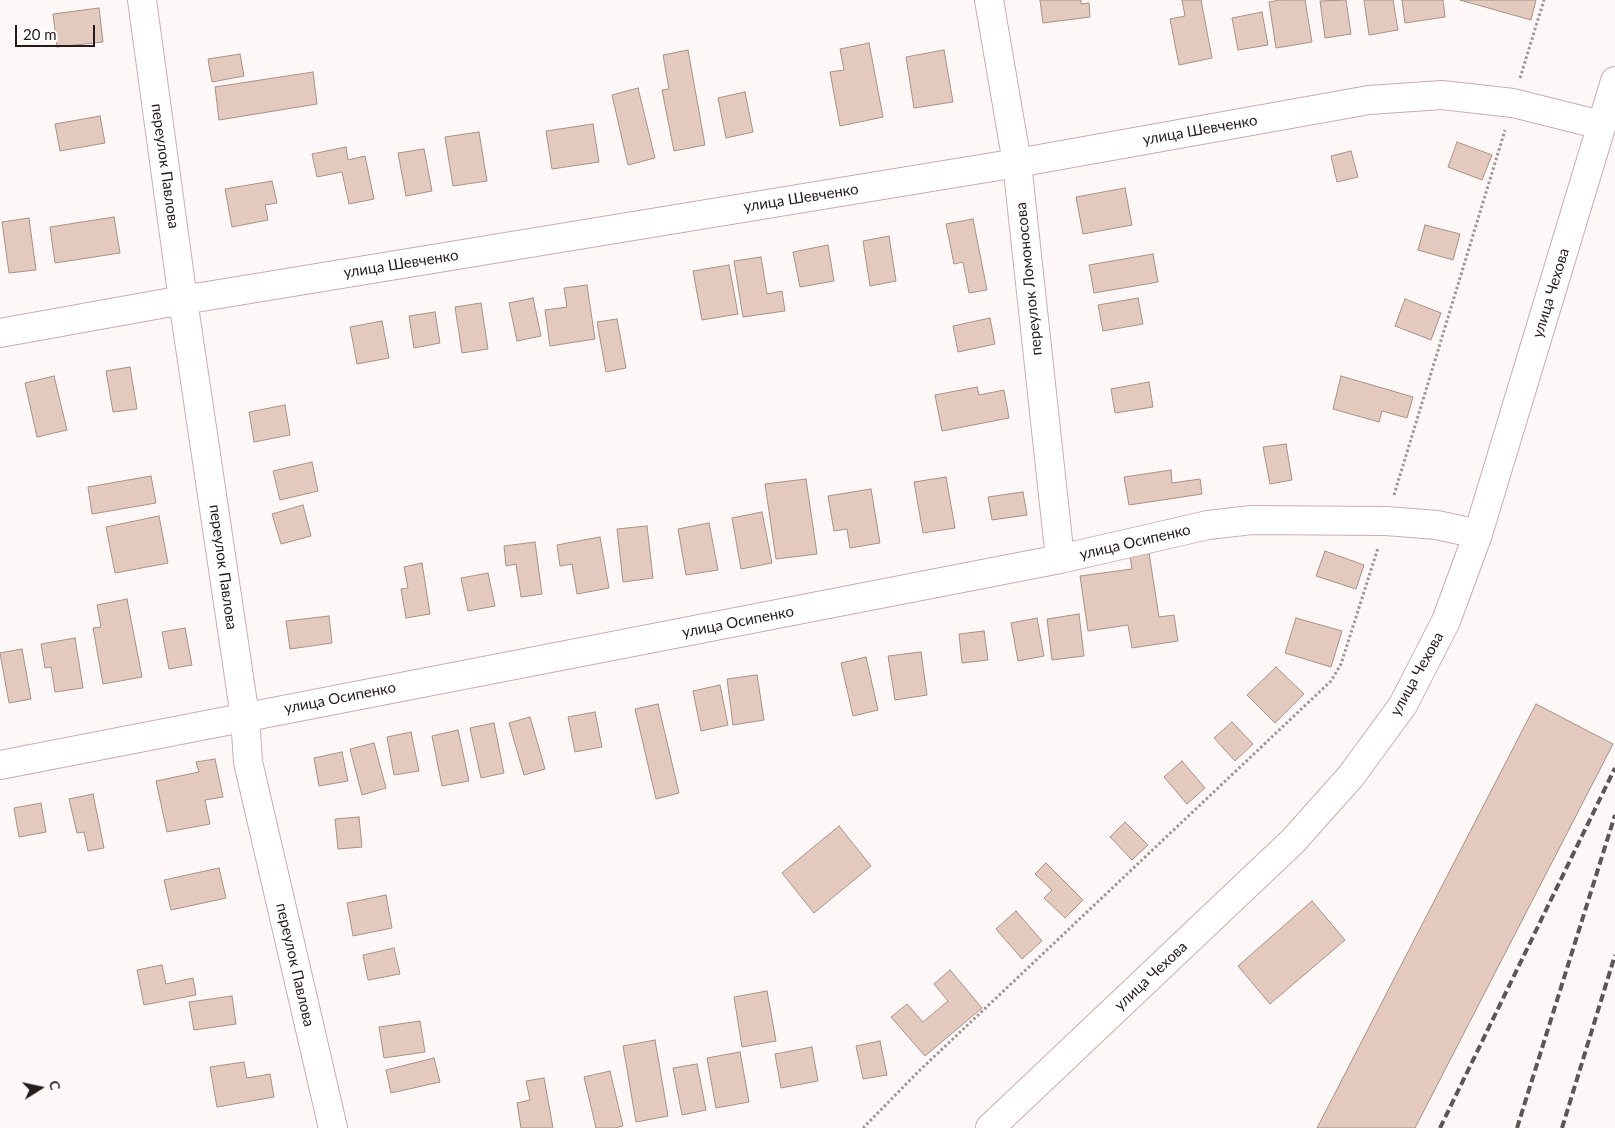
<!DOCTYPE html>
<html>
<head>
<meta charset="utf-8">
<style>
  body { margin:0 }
  #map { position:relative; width:1615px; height:1128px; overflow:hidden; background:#fdf7f7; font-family:Lato,sans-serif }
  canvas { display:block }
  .north { position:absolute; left:15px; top:1063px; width:50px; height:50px; -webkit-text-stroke:4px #fff; paint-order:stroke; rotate:80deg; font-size:14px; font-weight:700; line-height:20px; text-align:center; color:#251b1b }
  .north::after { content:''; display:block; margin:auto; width:18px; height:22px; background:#251b1b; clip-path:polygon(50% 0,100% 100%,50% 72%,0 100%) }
  .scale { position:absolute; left:15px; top:25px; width:80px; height:22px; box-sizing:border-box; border:2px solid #251b1b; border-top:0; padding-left:6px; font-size:15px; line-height:18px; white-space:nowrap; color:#251b1b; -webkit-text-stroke:4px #fff; paint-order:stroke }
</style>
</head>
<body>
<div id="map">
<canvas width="1615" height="1128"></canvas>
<div class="north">С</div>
<div class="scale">20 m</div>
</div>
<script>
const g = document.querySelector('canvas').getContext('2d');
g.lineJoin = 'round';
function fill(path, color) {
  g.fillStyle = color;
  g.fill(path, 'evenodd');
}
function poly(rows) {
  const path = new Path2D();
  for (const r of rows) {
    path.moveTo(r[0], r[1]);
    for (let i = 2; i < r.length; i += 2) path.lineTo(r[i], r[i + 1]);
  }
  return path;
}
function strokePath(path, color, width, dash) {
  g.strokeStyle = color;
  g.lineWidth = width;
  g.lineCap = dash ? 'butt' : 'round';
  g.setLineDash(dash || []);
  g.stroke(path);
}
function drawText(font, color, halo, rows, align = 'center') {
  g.font = font + ' Lato,sans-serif';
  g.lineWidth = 4;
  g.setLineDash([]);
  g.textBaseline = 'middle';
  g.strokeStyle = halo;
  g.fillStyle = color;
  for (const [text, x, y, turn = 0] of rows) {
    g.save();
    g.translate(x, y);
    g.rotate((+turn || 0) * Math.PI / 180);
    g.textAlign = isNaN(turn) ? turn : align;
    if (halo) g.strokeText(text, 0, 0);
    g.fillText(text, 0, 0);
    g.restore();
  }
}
const building = poly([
  [1040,0,1081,0,1081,4,1089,3,1090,17,1043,23,1040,0],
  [1182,0,1201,0,1212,58,1179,65,1170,19,1185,16,1182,0],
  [1280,0,1305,0,1312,42,1276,48,1269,2,1280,0],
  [1346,0,1351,34,1325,38,1320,1,1346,0],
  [1364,0,1393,0,1398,30,1369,35,1364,0],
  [1402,0,1443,0,1445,17,1405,23,1402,0],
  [1460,0,1536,0,1531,20,1460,0],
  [99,8,103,42,57,47,53,14,99,8],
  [1262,12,1268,45,1238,50,1232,18,1262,12],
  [869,43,883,117,840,126,830,72,844,70,840,49,869,43],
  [688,50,705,145,674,151,662,90,669,89,663,55,688,50],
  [944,50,953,102,914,108,906,57,944,50],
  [240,54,244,76,212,82,208,59,240,54],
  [313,72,317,104,219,120,215,87,313,72],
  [638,88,655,158,628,165,612,95,638,88],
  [745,92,753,132,726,138,718,98,745,92],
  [100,116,105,143,60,151,55,124,100,116],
  [593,124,599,162,552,169,546,131,593,124],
  [479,132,487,181,453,186,445,137,479,132],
  [1457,142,1492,155,1482,180,1448,167,1457,142],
  [346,147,348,160,365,156,374,199,349,204,342,172,317,177,312,154,346,147],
  [424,149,432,191,406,196,398,153,424,149],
  [1351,151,1358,177,1337,182,1331,156,1351,151],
  [272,181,277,203,265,205,268,220,232,227,225,189,272,181],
  [1125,188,1132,225,1083,234,1076,197,1125,188],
  [114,217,120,253,55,263,50,227,114,217],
  [29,218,36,270,9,273,2,222,29,218],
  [973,219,987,290,969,293,963,262,954,264,946,224,973,219],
  [1425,225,1460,234,1453,260,1418,250,1425,225],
  [889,236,896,281,870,286,863,241,889,236],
  [828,245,834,281,800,287,793,252,828,245],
  [1153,254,1158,282,1094,293,1089,265,1153,254],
  [761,257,767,294,782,291,785,311,743,317,734,261,761,257],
  [729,265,738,314,702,320,693,271,729,265],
  [587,285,595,339,550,346,545,310,567,307,564,288,587,285],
  [533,298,541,336,517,341,509,303,533,298],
  [1138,298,1143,324,1103,331,1098,305,1138,298],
  [1405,299,1441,313,1431,340,1395,326,1405,299],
  [481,303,488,349,462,353,455,307,481,303],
  [435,312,440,343,414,348,409,316,435,312],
  [990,318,995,344,958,352,953,326,990,318],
  [617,319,626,368,606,372,597,322,617,319],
  [382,321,389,358,357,364,350,327,382,321],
  [130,367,137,409,113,412,106,371,130,367],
  [54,376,67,430,37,437,25,383,54,376],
  [1341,376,1413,397,1407,418,1382,411,1379,422,1333,409,1341,376],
  [1149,382,1153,407,1115,413,1111,389,1149,382],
  [977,387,979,395,1004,390,1009,418,942,431,935,395,977,387],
  [285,405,290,435,254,442,249,412,285,405],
  [1286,444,1292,480,1270,484,1263,447,1286,444],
  [312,462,318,491,280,500,273,471,312,462],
  [1171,470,1172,483,1200,479,1202,494,1129,505,1124,477,1171,470],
  [151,476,156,503,92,514,88,487,151,476],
  [946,477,955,528,923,533,914,482,946,477],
  [806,479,817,554,776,559,765,484,806,479],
  [871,489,880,543,850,548,847,529,834,531,828,496,871,489],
  [1023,492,1027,515,992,520,988,497,1023,492],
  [303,505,311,536,281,544,272,514,303,505],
  [762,512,772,563,741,569,732,518,762,512],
  [159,516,168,563,115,573,106,527,159,516],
  [709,523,718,570,686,575,678,529,709,523],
  [647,526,653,578,623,582,617,529,647,526],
  [600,537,609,588,577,594,572,564,560,566,557,545,600,537],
  [535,542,542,594,521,597,516,564,506,566,504,546,535,542],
  [1325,551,1364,565,1356,589,1316,576,1325,551],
  [1149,553,1159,617,1174,615,1178,641,1132,648,1128,625,1088,631,1080,576,1132,569,1130,556,1149,553],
  [422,563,430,614,406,618,401,589,408,588,404,567,422,563],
  [488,573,495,606,468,611,461,578,488,573],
  [127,599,142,677,103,684,93,628,101,627,97,605,127,599],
  [1079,614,1084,656,1052,660,1047,619,1079,614],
  [329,616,332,643,290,649,286,621,329,616],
  [1037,618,1044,656,1018,661,1011,623,1037,618],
  [1296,618,1342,631,1331,667,1285,653,1296,618],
  [185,628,192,665,169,669,162,632,185,628],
  [984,631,988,660,962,663,959,634,984,631],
  [75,638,83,688,55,692,51,667,45,668,41,644,75,638],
  [22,649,31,699,9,703,0,653,22,649],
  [921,652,927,695,895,700,888,656,921,652],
  [866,657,878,710,853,716,841,663,866,657],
  [1276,667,1304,694,1275,723,1247,695,1276,667],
  [757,675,764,720,733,725,727,679,757,675],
  [720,685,728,725,701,731,693,691,720,685],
  [658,704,679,793,656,799,635,709,658,704],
  [1536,704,1613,744,1415,1128,1317,1128,1536,704],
  [595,712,602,747,575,752,568,717,595,712],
  [530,717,545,769,524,775,509,723,530,717],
  [1232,722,1253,744,1235,761,1214,738,1232,722],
  [494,723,504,773,481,778,470,728,494,723],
  [458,730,469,781,442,786,432,736,458,730],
  [411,732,419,771,394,775,387,737,411,732],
  [374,743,386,788,362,795,350,749,374,743],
  [342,752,348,781,319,786,314,758,342,752],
  [215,759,223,797,205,800,210,824,167,832,156,781,199,772,196,762,215,759],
  [1182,761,1205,788,1187,804,1164,777,1182,761],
  [93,794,104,848,88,851,84,832,77,833,69,799,93,794],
  [41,803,46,832,19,837,14,808,41,803],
  [359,817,362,847,338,849,335,819,359,817],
  [1125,822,1148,845,1132,860,1110,837,1125,822],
  [839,826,871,866,814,913,782,873,839,826],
  [1046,863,1083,900,1065,918,1044,898,1052,890,1035,874,1046,863],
  [219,868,226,898,171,910,164,880,219,868],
  [386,895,392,928,353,936,347,903,386,895],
  [1312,901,1345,940,1270,1004,1238,966,1312,901],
  [1016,911,1042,941,1022,959,996,929,1016,911],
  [394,948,400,974,368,980,363,955,394,948],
  [162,965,166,984,193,978,196,995,144,1005,137,970,162,965],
  [950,970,982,1008,925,1056,891,1017,907,1004,923,1022,948,1001,934,984,950,970],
  [767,991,776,1041,742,1047,734,997,767,991],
  [232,996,236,1024,194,1030,189,1002,232,996],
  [420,1021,425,1052,384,1058,379,1027,420,1021],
  [655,1040,668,1116,636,1122,623,1046,655,1040],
  [880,1041,887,1075,863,1079,856,1046,880,1041],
  [812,1047,818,1081,781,1088,775,1054,812,1047],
  [740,1052,749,1102,716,1108,707,1058,740,1052],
  [434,1058,440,1082,391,1093,386,1070,434,1058],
  [244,1062,247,1078,270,1074,274,1097,217,1107,210,1067,244,1062],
  [697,1064,706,1110,682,1115,673,1068,697,1064],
  [610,1071,623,1126,615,1128,596,1128,584,1077,610,1071],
  [544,1078,553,1128,521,1128,517,1103,530,1100,526,1081,544,1078]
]);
fill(building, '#e3c9be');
strokePath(building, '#a99186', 1);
const street = poly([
  [142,0,183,300,245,717,248,762,333,1128],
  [989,0,1017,163,1060,559],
  [0,333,183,300,1017,163,1369,100,1442,95,1513,103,1601,125],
  [0,765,1060,559,1208,525,1252,520,1386,521,1437,525,1478,534]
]);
const secondary = poly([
  [990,1128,1293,841,1351,776,1403,705,1446,621,1478,534,1615,81]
]);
strokePath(street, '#caadaf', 30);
strokePath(secondary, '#caadaf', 30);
strokePath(poly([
  [1520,78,1544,0],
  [1394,495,1505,130],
  [863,1128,919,1071,1331,681,1341,664,1378,548]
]), '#9e9696', 3, [2.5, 2.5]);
strokePath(street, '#fff', 28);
strokePath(secondary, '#fff', 28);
strokePath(poly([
  [1440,1128,1615,768],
  [1517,1128,1615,815],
  [1562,1128,1615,955]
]), '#5e5555', 4, [8, 4]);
drawText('15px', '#251b1b', '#fff', [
  ["улица Шевченко",1200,130,-10],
  ["переулок Павлова",165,166,82],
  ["улица Шевченко",801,198,-9],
  ["улица Шевченко",401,264,-9],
  ["переулок Ломоносова",1029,279,-96],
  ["улица Чехова",1551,293,-73],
  ["улица Осипенко",1135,542,-13],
  ["переулок Павлова",223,567,82],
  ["улица Осипенко",738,622,-11],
  ["улица Чехова",1417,674,-61],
  ["улица Осипенко",340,698,-11],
  ["переулок Павлова",295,965,77],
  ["улица Чехова",1151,976,-43]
]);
</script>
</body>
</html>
